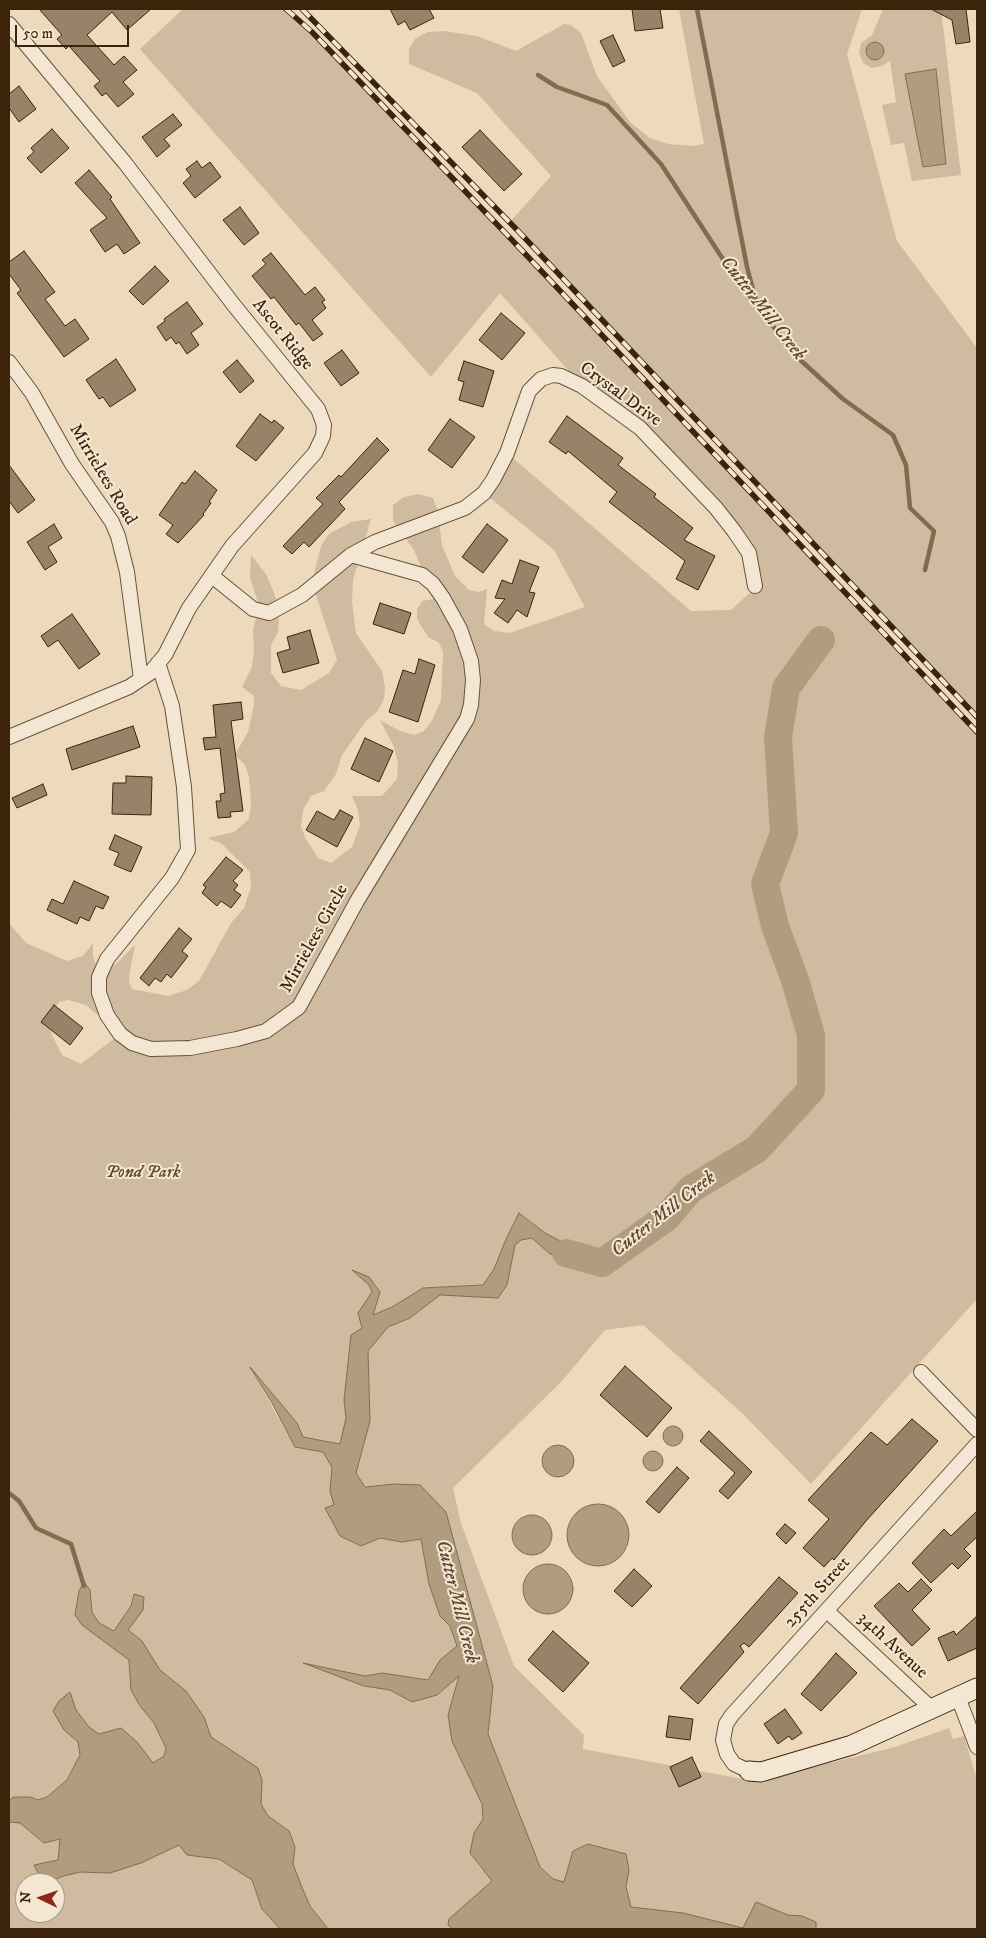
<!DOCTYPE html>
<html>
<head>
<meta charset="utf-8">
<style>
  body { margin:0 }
  #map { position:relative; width:986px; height:1938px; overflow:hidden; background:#eddabd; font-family:"IM FELL DW Pica",serif }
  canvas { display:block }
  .frame { position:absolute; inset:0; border:10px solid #3c240b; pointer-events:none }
  .north { position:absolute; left:15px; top:1873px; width:50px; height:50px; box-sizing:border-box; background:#f3e7d4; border:1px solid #aa9984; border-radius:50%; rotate:273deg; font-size:14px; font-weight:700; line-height:20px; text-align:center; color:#3c240b }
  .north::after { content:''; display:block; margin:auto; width:18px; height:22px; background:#8f2418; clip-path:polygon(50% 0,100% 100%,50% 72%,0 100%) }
  .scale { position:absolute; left:15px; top:25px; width:114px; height:22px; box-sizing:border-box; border:2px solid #3c240b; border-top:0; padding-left:6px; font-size:15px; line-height:18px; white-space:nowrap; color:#3c240b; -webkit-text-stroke:4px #f3e7d4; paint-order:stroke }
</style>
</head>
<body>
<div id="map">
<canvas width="986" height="1938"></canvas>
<div class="frame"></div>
<div class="north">N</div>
<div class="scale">50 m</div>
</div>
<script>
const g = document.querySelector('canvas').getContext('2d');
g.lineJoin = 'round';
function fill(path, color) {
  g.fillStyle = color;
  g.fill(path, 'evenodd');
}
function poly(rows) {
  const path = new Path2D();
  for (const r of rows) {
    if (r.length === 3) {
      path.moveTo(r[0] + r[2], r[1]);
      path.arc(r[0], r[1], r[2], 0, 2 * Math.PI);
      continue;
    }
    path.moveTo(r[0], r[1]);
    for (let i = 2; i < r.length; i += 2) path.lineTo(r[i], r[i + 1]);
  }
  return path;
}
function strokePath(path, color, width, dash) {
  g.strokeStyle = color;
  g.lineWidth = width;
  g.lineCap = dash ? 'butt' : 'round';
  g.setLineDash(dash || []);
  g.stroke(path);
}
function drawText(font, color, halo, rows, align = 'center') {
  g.font = font + ' "IM FELL DW Pica",serif';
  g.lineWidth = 4;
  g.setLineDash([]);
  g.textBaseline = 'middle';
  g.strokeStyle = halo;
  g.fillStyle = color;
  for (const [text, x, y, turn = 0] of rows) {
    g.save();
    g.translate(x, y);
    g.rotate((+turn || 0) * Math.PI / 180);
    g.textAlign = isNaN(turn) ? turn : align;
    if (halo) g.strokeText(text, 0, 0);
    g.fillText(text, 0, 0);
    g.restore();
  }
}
fill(poly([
  [183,9,286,9,312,32,513,241,977,732,977,1299,811,1484,743,1414,643,1325,605,1330,562,1381,453,1488,461,1523,514,1666,584,1735,583,1749,764,1783,777,1776,895,1747,949,1728,953,1739,964,1736,977,1779,977,1929,328,1929,310,1906,301,1885,293,1864,295,1847,289,1831,268,1816,261,1804,262,1780,210,1737,204,1717,186,1691,160,1670,142,1641,128,1630,143,1610,134,1594,131,1606,114,1632,99,1623,92,1612,90,1590,76,1615,129,1660,131,1690,140,1706,154,1723,166,1748,164,1756,153,1763,137,1742,121,1728,99,1734,89,1727,76,1710,70,1692,64,1730,78,1742,80,1755,67,1780,47,1797,38,1800,30,1797,13,1797,9,1801,9,1117,11,1115,9,1114,9,923,26,943,67,961,83,956,93,943,93,956,95,963,108,967,116,964,135,945,130,971,129,982,132,989,168,996,187,990,199,981,231,923,244,908,251,887,250,872,222,844,208,838,234,832,249,819,251,803,249,777,245,765,235,755,248,732,254,705,254,696,242,687,252,667,254,649,253,630,257,614,258,603,250,577,251,555,266,574,276,598,279,619,278,632,271,645,271,673,281,686,301,690,329,673,337,660,312,582,321,546,329,534,351,522,371,519,353,580,352,602,356,633,382,671,385,687,384,699,377,712,366,721,342,755,336,774,324,791,311,796,303,810,301,827,306,839,318,858,331,863,352,847,360,826,358,810,352,796,382,796,397,779,398,764,394,747,380,720,400,731,414,735,424,731,431,722,441,701,443,652,439,643,428,637,417,619,417,610,422,601,434,599,414,550,393,521,393,505,404,497,418,494,433,498,438,511,442,546,455,576,469,590,479,592,487,589,484,624,494,631,510,633,585,607,554,550,484,493,507,453,691,611,731,610,755,588,749,553,640,428,582,386,500,293,431,377,140,49],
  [68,1000,86,1005,120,1034,81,1064,62,1055,45,1021,59,1002],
  [520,1213,545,1233,600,1262,550,1254,532,1238,521,1240,515,1244,507,1285,475,1297,440,1295,410,1318,388,1327,368,1351,370,1421,356,1473,364,1487,394,1484,446,1512,493,1686,488,1734,522,1820,482,1870,470,1853,474,1833,483,1819,482,1804,452,1741,448,1715,459,1675,437,1695,412,1702,390,1690,364,1686,308,1664,365,1676,382,1673,428,1680,440,1660,457,1647,450,1626,440,1616,429,1584,421,1539,402,1542,380,1538,361,1546,325,1509,334,1505,330,1488,332,1467,323,1452,295,1447,252,1371,297,1423,303,1437,341,1444,346,1418,344,1400,351,1335,362,1328,359,1313,372,1292,369,1285,354,1270,380,1292,372,1315,392,1307,423,1288,483,1285,494,1269,506,1239],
  [679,9,862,9,847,54,897,241,977,348,977,717,510,222,551,176,477,93,409,64,409,49,415,39,428,32,444,31,477,36,516,51,564,24,571,25,581,33,597,76,630,122,650,138,668,144,693,146,704,144],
  [883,9,941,9,961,175,912,181,904,143,891,145,882,105,896,102,890,61,882,66,872,68,863,63,859,53,861,43,872,35],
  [9,1822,20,1823,44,1843,60,1839,58,1860,35,1865,39,1875,34,1883,25,1883,25,1913,55,1913,55,1883,51,1883,60,1877,80,1872,110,1873,179,1845,187,1855,219,1859,252,1880,262,1909,280,1929,9,1929]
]), '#cfbb9f');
const water = poly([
  [875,51,9],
  [936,69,946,164,923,167,905,74,936,69],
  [519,1213,545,1233,602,1263,550,1254,532,1238,521,1240,515,1245,507,1285,498,1298,440,1295,410,1318,388,1327,368,1351,370,1421,356,1473,365,1487,394,1484,420,1485,446,1512,493,1686,488,1734,540,1867,553,1879,564,1882,573,1851,588,1844,626,1854,629,1870,626,1887,631,1907,683,1913,743,1928,756,1902,788,1915,802,1916,816,1922,816,1929,453,1929,448,1925,449,1919,492,1881,470,1853,474,1833,483,1819,482,1804,452,1741,448,1715,459,1676,437,1695,412,1702,390,1690,364,1686,303,1663,365,1676,382,1673,428,1680,440,1660,457,1646,450,1626,440,1616,429,1584,421,1539,402,1542,380,1538,361,1546,340,1536,325,1508,334,1505,330,1491,332,1467,323,1452,295,1447,272,1403,250,1367,297,1423,303,1437,340,1444,346,1418,344,1400,351,1335,362,1328,358,1313,372,1292,369,1285,352,1270,369,1277,380,1292,373,1315,392,1307,423,1288,483,1285,494,1269,506,1239,519,1213],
  [673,1436,10],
  [558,1461,16],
  [653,1461,10],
  [598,1535,31],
  [532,1535,20],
  [548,1589,25],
  [84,1582,90,1590,92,1612,99,1623,114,1631,131,1606,134,1594,144,1597,143,1610,128,1630,142,1641,160,1670,186,1691,204,1717,211,1737,258,1768,262,1780,261,1804,268,1816,289,1831,295,1847,293,1864,301,1885,310,1906,328,1929,280,1929,262,1909,252,1880,219,1859,187,1855,179,1845,141,1863,110,1873,80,1872,60,1877,51,1883,34,1883,39,1875,34,1865,58,1860,60,1839,44,1843,20,1823,9,1822,9,1801,13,1797,30,1797,38,1800,47,1797,67,1780,80,1755,78,1742,64,1730,53,1711,59,1701,70,1692,76,1710,89,1727,99,1734,121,1728,137,1742,153,1763,164,1756,166,1748,154,1723,140,1706,131,1690,129,1660,82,1625,75,1615,79,1591,84,1582]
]);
fill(water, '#b19c80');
strokePath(water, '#826c51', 1);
strokePath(poly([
  [697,9,747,267,757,304],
  [538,75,557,87,607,105,661,164,732,273,796,356,843,399,893,435,906,465,910,508,934,531,925,570],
  [9,1493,19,1501,36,1528,71,1544,84,1586]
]), '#826c51', 4.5);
strokePath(poly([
  [566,1253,602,1263,667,1217,691,1189,757,1149,811,1090,811,1035,795,980,775,926,765,884,784,833,778,737,786,688,821,640]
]), '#b19c80', 28);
const building = poly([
  [39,9,151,9,127,30,112,12,87,35,114,65,124,56,137,70,123,82,134,94,118,107,106,93,102,96,94,86,100,81,69,46,66,49,57,39,62,35,39,9],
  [390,9,429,9,434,18,410,30,405,21,398,25,390,9],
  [632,9,660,9,663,28,635,31,632,9],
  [931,9,966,9,970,42,956,44,952,20,931,9],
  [613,35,625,61,613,67,600,41,613,35],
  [19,86,36,109,19,122,9,108,9,94,19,86],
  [173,114,182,125,164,139,170,146,157,157,142,137,173,114],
  [52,129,69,148,41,173,27,158,34,152,31,148,52,129],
  [480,130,522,174,504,191,462,147,480,130],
  [197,161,202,168,210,162,221,177,195,198,183,183,191,176,186,169,197,161],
  [89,170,112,197,110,199,140,243,124,254,117,244,105,252,90,230,107,218,75,183,89,170],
  [240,207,259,233,244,245,223,220,240,207],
  [24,251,55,292,45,299,65,326,75,319,89,339,64,357,17,293,21,290,9,274,9,262,24,251],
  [271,253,305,295,315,287,325,300,322,302,326,308,312,320,323,334,313,341,299,323,296,325,274,297,271,299,252,276,266,264,262,260,271,253],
  [155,266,169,281,143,305,129,291,155,266],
  [187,302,203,324,191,333,199,345,187,354,179,342,176,344,171,337,166,341,157,327,165,321,164,319,187,302],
  [501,313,525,333,502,360,479,340,501,313],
  [342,350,359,373,341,386,324,363,342,350],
  [116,359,136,390,110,407,103,397,99,399,86,380,116,359],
  [237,360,254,381,240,393,223,372,237,360],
  [464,361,494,371,483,407,459,400,464,382,458,380,464,361],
  [260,414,272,423,274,420,284,428,256,461,236,446,260,414],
  [567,416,623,458,618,465,656,494,654,497,693,528,684,540,715,556,698,590,676,579,685,561,609,502,617,492,568,451,566,454,549,442,567,416],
  [450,419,475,437,452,468,428,450,450,419],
  [377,438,389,450,339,502,345,509,309,547,304,542,292,554,283,546,323,504,316,498,339,475,341,477,377,438],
  [9,465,35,500,18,513,9,501,9,465],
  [195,471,217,490,209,502,211,503,203,514,204,515,178,543,166,534,173,525,159,515,182,482,185,484,195,471],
  [54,524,62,538,48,547,57,562,45,570,27,542,54,524],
  [487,524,508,540,483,573,462,557,487,524],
  [520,560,539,567,529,592,535,593,527,617,517,610,508,623,494,613,505,599,495,598,502,580,512,584,520,560],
  [380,603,411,613,404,634,373,624,380,603],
  [72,614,100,654,79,669,58,640,48,647,41,636,72,614],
  [310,630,319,663,283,673,277,653,290,649,287,637,310,630],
  [419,659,435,665,418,722,389,712,403,670,415,674,419,659],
  [241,702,243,719,231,721,243,811,230,812,231,817,218,818,216,801,221,801,220,794,225,793,220,748,205,750,203,738,216,737,213,705,241,702],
  [133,726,140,747,72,770,66,749,133,726],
  [365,738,393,751,379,782,351,769,365,738],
  [126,776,152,777,151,815,112,814,113,783,126,783,126,776],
  [43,784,47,795,17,808,12,798,43,784],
  [340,810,353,817,337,847,306,830,317,811,334,820,340,810],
  [115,835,142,847,131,872,114,865,119,853,109,849,115,835],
  [226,857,243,870,233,881,238,885,234,890,241,895,231,908,221,901,217,906,202,893,206,887,203,885,226,857],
  [74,881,109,897,103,909,96,906,89,921,80,917,77,924,47,910,52,899,63,904,74,881],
  [179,928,192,939,182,951,188,956,171,978,167,974,161,982,155,978,149,986,140,978,179,928],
  [54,1005,83,1028,70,1045,41,1022,54,1005],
  [625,1366,672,1408,647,1437,600,1395,625,1366],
  [912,1419,938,1441,866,1521,834,1560,832,1558,824,1567,803,1548,829,1519,808,1500,871,1432,887,1445,912,1419],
  [709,1431,752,1472,728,1499,719,1491,735,1473,700,1441,709,1431],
  [677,1467,689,1478,659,1513,646,1502,677,1467],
  [977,1511,977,1537,964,1549,971,1556,958,1569,952,1563,931,1583,912,1563,944,1529,951,1536,977,1511],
  [785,1524,796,1533,786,1544,776,1534,785,1524],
  [634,1569,652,1586,632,1607,614,1591,634,1569],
  [779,1577,798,1593,749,1647,744,1643,740,1646,744,1652,698,1704,680,1688,779,1577],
  [921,1579,932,1590,912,1610,930,1629,912,1646,874,1606,899,1583,908,1592,921,1579],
  [977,1616,977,1648,948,1661,938,1638,954,1631,956,1635,977,1616],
  [553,1631,589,1663,563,1692,528,1660,553,1631],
  [836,1653,857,1673,821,1711,801,1694,836,1653],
  [785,1709,802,1733,792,1740,789,1736,778,1744,764,1724,785,1709],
  [669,1716,693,1719,690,1740,666,1737,669,1716],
  [692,1757,701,1777,679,1787,670,1767,692,1757]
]);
fill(building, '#988368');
strokePath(building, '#3c240b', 1);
const street = poly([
  [9,24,125,163,233,304,318,409,324,425,323,436,315,453,232,546,189,608,165,655,150,673,129,687,9,737],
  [9,362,32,393,72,464,112,522,118,536,127,572,141,679],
  [212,576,253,609,269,613,302,595,351,555,375,542,465,508,484,493,493,480,507,453,529,391,541,379,553,375,561,376,582,386,640,428,716,508,734,531,749,553,755,586],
  [158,663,172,706,184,787,188,850,172,878,107,959,99,977,99,993,107,1015,120,1034,132,1043,151,1049,190,1048,237,1039,266,1031,299,1007,357,901,467,719,471,705,473,680,471,661,460,629,443,598,433,584,422,575,351,555],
  [921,1372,977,1430],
  [827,1611,932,1709],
  [958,1697,977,1747],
  [749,1771,734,1764,727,1754,723,1740,726,1724,732,1715,977,1444]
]);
const secondary = poly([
  [749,1771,761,1772,852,1745,977,1688]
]);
strokePath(street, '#685238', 16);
strokePath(secondary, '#3c240b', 21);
strokePath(street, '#f3e7d4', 14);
strokePath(secondary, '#f3e7d4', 19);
const rail = poly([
  [286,9,312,32,513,241,977,732],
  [302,9,521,234,977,717]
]);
strokePath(rail, '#3c240b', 5.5);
strokePath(rail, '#f3e7d4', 4, [11]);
drawText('18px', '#3c240b', '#f3e7d4', [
  ["Ascot Ridge",282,335,51],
  ["Crystal Drive",620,395,36],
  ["Mirrielees Road",102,475,59],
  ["Mirrielees Circle",315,939,-61],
  ["255th Street",818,1593,-48],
  ["34th Avenue",892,1646,43]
]);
drawText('italic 18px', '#614a30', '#f3e7d4', [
  ["Pond Park",143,1173]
]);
drawText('italic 19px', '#5f482e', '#f3e7d4', [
  ["Cutter Mill Creek",762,309,52],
  ["Cutter Mill Creek",664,1215,-38],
  ["Cutter Mill Creek",456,1602,76]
]);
</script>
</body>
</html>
